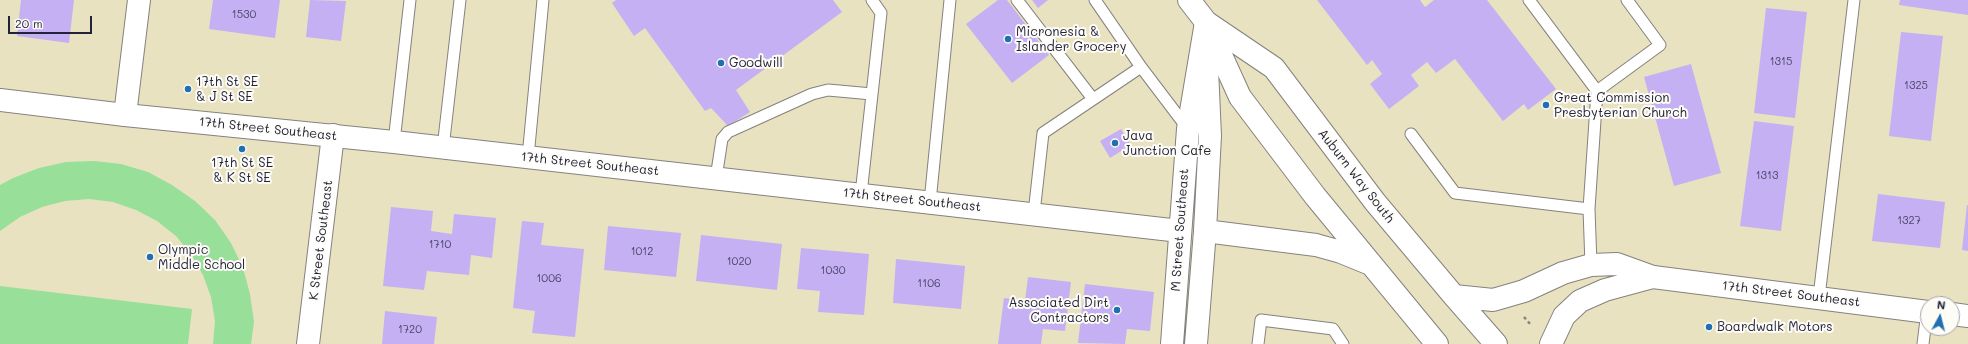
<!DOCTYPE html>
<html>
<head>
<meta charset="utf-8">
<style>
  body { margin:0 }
  #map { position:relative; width:1968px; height:344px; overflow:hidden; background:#e8e2c0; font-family:Mali,sans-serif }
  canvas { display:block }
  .north { position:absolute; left:1920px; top:296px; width:40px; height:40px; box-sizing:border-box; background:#fdfcf7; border:1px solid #a5a5ac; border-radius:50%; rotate:7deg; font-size:11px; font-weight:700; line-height:16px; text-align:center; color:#22223b }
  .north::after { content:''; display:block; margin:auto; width:14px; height:18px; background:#1f6fb2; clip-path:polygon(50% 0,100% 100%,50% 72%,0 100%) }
  .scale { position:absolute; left:8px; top:16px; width:84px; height:18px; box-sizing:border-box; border:2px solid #22223b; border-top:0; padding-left:5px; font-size:12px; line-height:14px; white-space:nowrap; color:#22223b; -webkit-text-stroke:3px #fdfcf7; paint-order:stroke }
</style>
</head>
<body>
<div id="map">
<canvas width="1968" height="344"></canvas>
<div class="north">N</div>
<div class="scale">20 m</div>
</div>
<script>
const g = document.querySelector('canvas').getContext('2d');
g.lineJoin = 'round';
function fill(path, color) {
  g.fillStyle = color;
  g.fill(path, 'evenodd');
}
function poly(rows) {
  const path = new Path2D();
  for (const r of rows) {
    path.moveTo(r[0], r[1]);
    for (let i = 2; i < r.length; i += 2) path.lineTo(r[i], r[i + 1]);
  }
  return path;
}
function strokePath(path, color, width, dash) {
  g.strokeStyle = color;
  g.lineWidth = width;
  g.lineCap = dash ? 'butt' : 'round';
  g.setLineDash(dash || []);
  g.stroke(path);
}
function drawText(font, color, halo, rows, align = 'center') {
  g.font = font + ' Mali,sans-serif';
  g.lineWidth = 4;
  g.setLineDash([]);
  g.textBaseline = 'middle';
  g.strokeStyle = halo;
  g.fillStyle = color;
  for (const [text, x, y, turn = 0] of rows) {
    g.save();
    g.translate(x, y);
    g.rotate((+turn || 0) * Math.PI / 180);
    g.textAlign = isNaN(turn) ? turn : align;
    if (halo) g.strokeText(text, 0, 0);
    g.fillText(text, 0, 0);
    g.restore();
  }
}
fill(poly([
  [94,161,121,164,148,172,172,185,195,201,215,220,231,243,243,268,250,294,254,322,251,344,213,344,215,321,211,297,203,275,191,254,176,236,157,221,136,210,113,202,89,199,65,201,42,207,20,217,0,231,0,185,13,178,39,168,66,162],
  [0,286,192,309,188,344,0,344]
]), '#98df99');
fill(poly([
  [21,0,74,0,69,43,17,36],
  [213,0,280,0,275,38,209,29],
  [310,0,346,1,341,41,306,37],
  [616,0,833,0,842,12,736,90,750,112,728,126,711,108,705,111,645,28,634,36,612,3],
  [998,0,1007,0,1049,55,1012,83,966,24],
  [1032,0,1048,0,1038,8],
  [1317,0,1420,0,1425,7,1434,0,1487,0,1556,89,1528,110,1524,104,1503,121,1455,59,1436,73,1427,62,1411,75,1419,86,1389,109,1370,84,1382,74,1372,60,1367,65],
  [1900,0,1968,0,1968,15,1899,5],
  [1766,8,1807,12,1795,118,1754,113],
  [1901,32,1943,36,1931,141,1889,136],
  [1691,64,1721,173,1674,186,1644,77],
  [1754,121,1794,126,1781,231,1740,226],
  [1121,129,1131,145,1110,158,1100,141],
  [1878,194,1945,202,1940,248,1872,241],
  [1967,205,1968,205,1968,251,1962,250],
  [391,207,433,211,431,231,452,234,454,214,496,218,492,258,471,255,469,275,427,271,424,290,383,286],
  [522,221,544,223,541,245,584,249,575,337,532,333,535,311,513,308],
  [608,226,681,233,676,277,604,270],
  [701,235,782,244,777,290,696,281],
  [801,248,869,254,864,315,818,312,820,291,797,289],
  [896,259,965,266,961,309,893,303],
  [1028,277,1071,282,1065,331,1043,329,1041,344,998,344,1004,298,1025,301],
  [1085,284,1154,292,1150,331,1127,329,1125,344,1078,343],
  [385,311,437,317,434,344,382,344]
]), '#c5b0f3');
const service = poly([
  [1017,0,1093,99],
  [1095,0,1141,67,1188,129],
  [1529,0,1597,91,1589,209,1591,265],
  [1597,91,1660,45,1627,0],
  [1411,134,1455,193,1589,209],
  [394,142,410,0],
  [443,148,460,0],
  [528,157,543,0],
  [716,178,722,139,728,132,812,94,828,90,872,94],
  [861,194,881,13,872,0],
  [930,202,950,0],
  [1034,213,1043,133,1141,67],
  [1819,297,1854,0],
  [1258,344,1261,320,1333,329,1343,344],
  [1923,344,1927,311]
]);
const minor = poly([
  [125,115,139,0],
  [308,344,333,135]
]);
const tertiary = poly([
  [0,100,125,115,394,142,1180,231],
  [1653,277,1928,312],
  [1952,314,1968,316],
  [1172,344,1188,129,1206,22],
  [1196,344,1205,231,1210,136,1207,69]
]);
const secondary = poly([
  [1189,0,1206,22,1240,97,1315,196,1437,344],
  [1206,22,1274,68,1375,202,1454,296,1496,344],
  [1205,231,1316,245,1341,252,1368,263],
  [1454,296,1493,300,1524,291,1563,273,1591,265,1617,264,1653,277],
  [1551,344,1564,316,1580,301,1605,290,1653,277]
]);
strokePath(service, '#85827e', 13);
strokePath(minor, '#85827e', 24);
strokePath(tertiary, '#85827e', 24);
strokePath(secondary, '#85827e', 24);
strokePath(poly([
  [1524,317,1531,325]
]), '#85827e', 2.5, [3, 3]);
strokePath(service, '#fff', 11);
strokePath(minor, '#fff', 22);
strokePath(tertiary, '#fff', 22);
strokePath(secondary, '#fff', 22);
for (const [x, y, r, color] of [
  [1008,39,4,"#1f6fb2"],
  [721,63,4,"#1f6fb2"],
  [188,89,4,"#1f6fb2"],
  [1546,105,4,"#1f6fb2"],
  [1115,143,4,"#1f6fb2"],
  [242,149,4,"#1f6fb2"],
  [150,257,4,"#1f6fb2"],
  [1117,310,4,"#1f6fb2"],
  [1709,327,4,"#1f6fb2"]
]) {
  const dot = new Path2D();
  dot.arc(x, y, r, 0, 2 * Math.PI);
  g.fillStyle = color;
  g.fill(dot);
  strokePath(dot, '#fdfcf7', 1.5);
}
drawText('11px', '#4b4669', null, [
  ["1530",244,15],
  ["1315",1781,62],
  ["1325",1916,86],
  ["1313",1767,176],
  ["1327",1909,221],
  ["1710",440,245],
  ["1012",642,252],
  ["1020",739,262],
  ["1030",833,271],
  ["1006",549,279],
  ["1106",929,284],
  ["1720",410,330]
]);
drawText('13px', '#22223b', '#fdfcf7', [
  ["Micronesia &",1016,32],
  ["Islander Grocery",1016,47],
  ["Goodwill",729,63],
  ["17th St SE",196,82],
  ["& J St SE",196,97],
  ["Great Commission",1554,98],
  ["Presbyterian Church",1554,113],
  ["Java",1123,136],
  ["Junction Cafe",1123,151],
  ["17th St SE",242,163,"center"],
  ["& K St SE",242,178,"center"],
  ["Olympic",158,250],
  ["Middle School",158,265],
  ["Associated Dirt",1109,303,"right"],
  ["Contractors",1109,318,"right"],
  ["Boardwalk Motors",1717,327]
], 'left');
drawText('13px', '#22223b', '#fdfcf7', [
  ["17th Street Southeast",268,129,6],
  ["17th Street Southeast",590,164,6],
  ["Auburn Way South",1356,176,52],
  ["17th Street Southeast",912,200,6],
  ["M Street Southeast",1180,230,-86],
  ["K Street Southeast",321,240,-83],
  ["17th Street Southeast",1791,294,7]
]);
</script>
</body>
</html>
